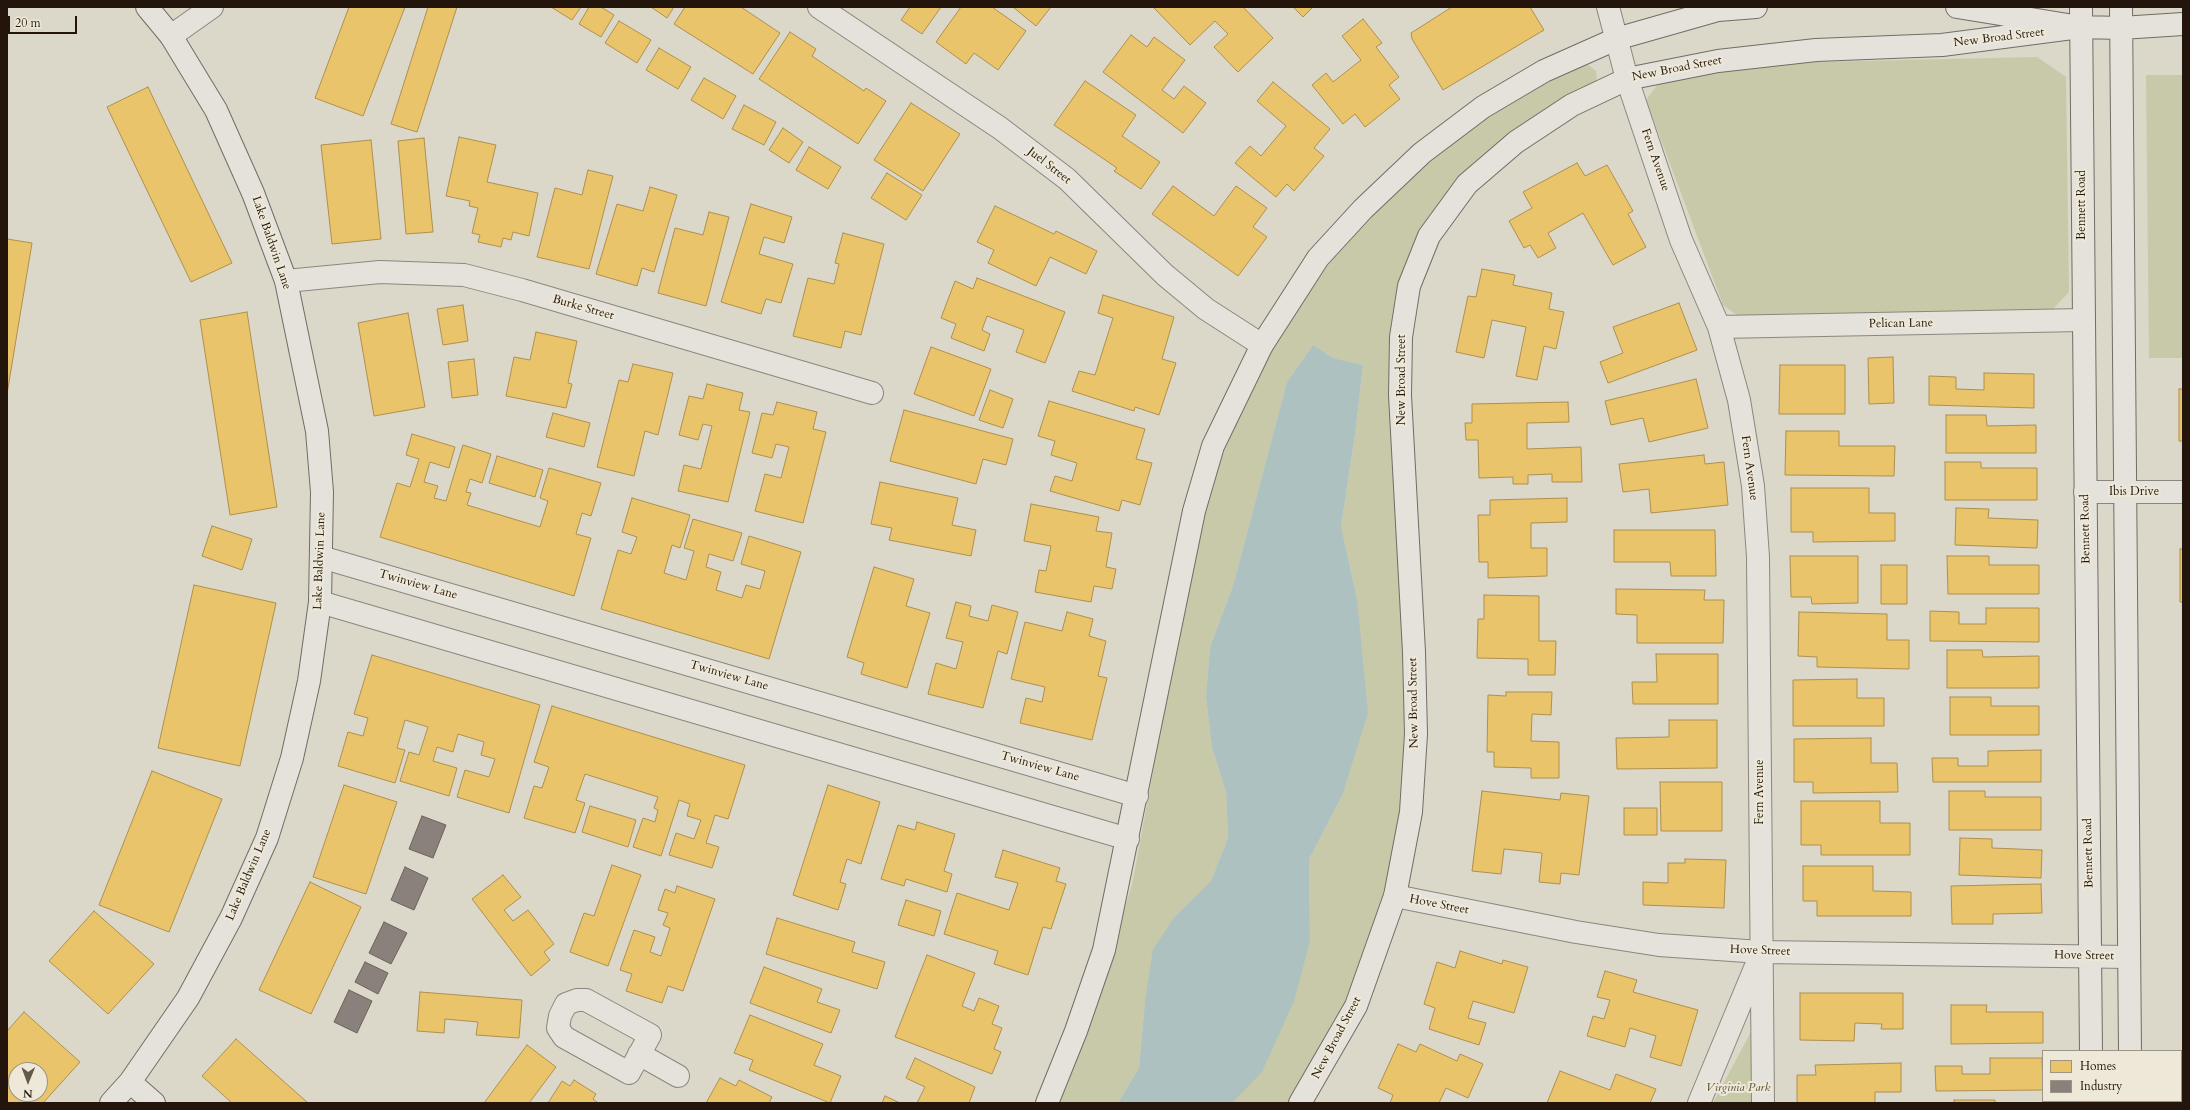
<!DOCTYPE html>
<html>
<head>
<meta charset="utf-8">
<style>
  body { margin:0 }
  #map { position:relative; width:2190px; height:1110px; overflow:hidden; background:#dbd7c9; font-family:Cardo,serif }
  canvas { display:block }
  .frame { position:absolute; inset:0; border:8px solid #23150b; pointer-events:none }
  .legend { position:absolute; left:2042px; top:1050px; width:140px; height:52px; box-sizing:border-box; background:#ede8d7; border:1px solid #9c9485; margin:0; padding:5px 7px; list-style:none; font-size:12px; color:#23150b }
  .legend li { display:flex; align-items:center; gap:8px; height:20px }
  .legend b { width:20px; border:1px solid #9c9485 }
  .north { position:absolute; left:8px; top:1062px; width:40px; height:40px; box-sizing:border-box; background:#ede8d7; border:1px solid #9c9485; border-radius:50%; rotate:181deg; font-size:11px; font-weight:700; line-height:16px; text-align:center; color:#23150b }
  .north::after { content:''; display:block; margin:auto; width:14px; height:18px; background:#63594e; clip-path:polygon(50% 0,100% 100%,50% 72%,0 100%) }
  .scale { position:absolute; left:8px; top:16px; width:69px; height:18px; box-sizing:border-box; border:2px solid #23150b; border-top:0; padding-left:5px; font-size:12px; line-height:14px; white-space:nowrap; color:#23150b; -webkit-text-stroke:3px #ede8d7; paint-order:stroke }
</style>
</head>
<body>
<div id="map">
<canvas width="2190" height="1110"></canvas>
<div class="frame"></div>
<ul class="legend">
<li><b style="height:11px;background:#e9c46a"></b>Homes</li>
<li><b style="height:11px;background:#8a817c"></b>Industry</li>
</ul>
<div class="north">N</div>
<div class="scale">20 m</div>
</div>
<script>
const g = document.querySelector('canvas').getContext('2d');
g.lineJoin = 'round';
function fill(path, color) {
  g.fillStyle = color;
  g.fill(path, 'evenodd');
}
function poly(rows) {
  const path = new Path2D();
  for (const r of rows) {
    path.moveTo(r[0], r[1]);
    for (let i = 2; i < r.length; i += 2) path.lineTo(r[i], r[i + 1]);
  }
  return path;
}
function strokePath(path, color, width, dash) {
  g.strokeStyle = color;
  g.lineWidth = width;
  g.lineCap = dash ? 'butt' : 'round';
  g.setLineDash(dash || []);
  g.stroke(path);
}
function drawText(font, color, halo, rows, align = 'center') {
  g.font = font + ' Cardo,serif';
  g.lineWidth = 4;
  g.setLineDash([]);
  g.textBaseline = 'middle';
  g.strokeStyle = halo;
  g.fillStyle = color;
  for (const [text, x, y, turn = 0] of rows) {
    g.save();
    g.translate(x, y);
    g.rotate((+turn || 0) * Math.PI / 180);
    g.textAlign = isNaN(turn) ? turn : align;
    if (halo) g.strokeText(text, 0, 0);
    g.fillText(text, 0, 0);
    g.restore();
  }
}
fill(poly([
  [2037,57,2066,77,2069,292,2053,309,1738,316,1723,305,1646,100,1658,84,1770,63],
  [1588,65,1596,71,1597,84,1470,167,1404,282,1409,753,1396,850,1383,905,1359,974,1308,1078,1290,1103,1232,1103,1310,941,1309,859,1342,796,1357,599,1341,526,1355,435,1363,365,1333,358,1313,345,1287,382,1233,586,1210,647,1206,697,1212,748,1226,792,1228,838,1211,881,1176,915,1145,1001,1139,1068,1118,1103,1057,1103,1079,1050,1132,885,1194,550,1217,468,1260,365,1339,249,1410,176,1483,121,1575,66],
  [2146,75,2183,75,2183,358,2149,358],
  [1752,1030,1753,1103,1713,1103]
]), '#c8c9a9');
fill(poly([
  [1313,345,1333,358,1363,365,1355,435,1341,526,1357,599,1368,713,1342,796,1309,859,1310,941,1294,1001,1262,1072,1232,1103,1118,1103,1139,1068,1145,1001,1153,949,1176,915,1211,881,1228,838,1226,792,1212,748,1206,697,1210,647,1233,586,1287,382]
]), '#adc1c1');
const homes = poly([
  [349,7,405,7,363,116,315,98,349,7],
  [428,7,457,7,417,132,391,124,428,7],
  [551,7,581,7,572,20,551,7],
  [589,7,601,7,614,15,601,37,579,24,589,7],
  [651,7,674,7,667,18,651,7],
  [685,7,741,7,780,33,753,74,674,24,685,7],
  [910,7,941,7,922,34,901,20,910,7],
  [961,7,992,7,1026,31,998,70,974,53,966,64,936,42,961,7],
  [1013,7,1051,7,1036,26,1013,7],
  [1153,7,1243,7,1273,38,1238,72,1214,47,1228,34,1215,21,1190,45,1153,7],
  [1293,7,1313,7,1303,17,1293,7],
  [1452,7,1530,7,1544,30,1443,90,1412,39,1411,33,1452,7],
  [1363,19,1382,43,1376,47,1399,77,1389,85,1400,99,1365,127,1355,114,1343,124,1312,85,1326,73,1333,82,1361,60,1342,36,1363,19],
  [619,21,651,40,637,63,605,43,619,21],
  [790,32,816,49,812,56,864,91,866,88,886,101,858,144,759,79,790,32],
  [1131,35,1147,47,1154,37,1185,60,1162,90,1174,99,1184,86,1206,103,1183,133,1103,72,1131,35],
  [659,48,691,67,678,89,646,70,659,48],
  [704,78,736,96,723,119,691,100,704,78],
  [1085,81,1136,115,1122,136,1160,162,1141,189,1114,171,1117,168,1054,125,1085,81],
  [1273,82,1330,129,1314,148,1324,156,1294,191,1287,184,1276,197,1235,163,1250,146,1261,156,1286,126,1257,101,1273,82],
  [148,87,232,263,191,282,107,107,148,87],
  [911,103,960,134,923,191,874,160,911,103],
  [744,105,776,122,764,145,732,129,744,105],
  [783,128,803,142,789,163,769,150,783,128],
  [459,137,496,145,487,182,538,193,529,236,513,232,511,240,503,238,501,247,478,242,480,235,472,233,478,208,469,206,470,201,446,196,459,137],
  [424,138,433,232,406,234,398,141,424,138],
  [371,140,381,239,332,244,321,145,371,140],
  [809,147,841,167,828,189,796,170,809,147],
  [1577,163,1585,176,1607,165,1633,211,1628,214,1646,247,1613,265,1583,213,1548,233,1556,248,1538,258,1530,245,1524,248,1509,221,1532,208,1523,192,1577,163],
  [588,170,613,176,589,269,537,257,555,188,582,195,588,170],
  [887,173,922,195,906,220,871,198,887,173],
  [1173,186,1214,216,1236,186,1267,208,1253,227,1267,237,1238,276,1152,214,1173,186],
  [650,187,677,195,654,272,642,268,637,286,596,274,617,204,643,211,650,187],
  [751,204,792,217,784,243,764,237,759,254,793,264,781,303,766,299,761,314,721,302,751,204],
  [995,206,1054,234,1056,231,1097,251,1086,274,1050,257,1036,286,988,263,994,250,977,242,995,206],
  [709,212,729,217,706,306,658,293,675,228,703,235,709,212],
  [843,233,884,244,861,335,845,331,841,348,793,336,808,278,834,284,839,264,835,263,843,233],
  [7,239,32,243,7,394,7,239],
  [1482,269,1515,275,1513,285,1552,293,1549,309,1564,312,1556,349,1544,346,1537,380,1516,376,1526,327,1492,320,1484,358,1456,352,1468,296,1476,297,1482,269],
  [977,278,1065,312,1045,363,1016,352,1024,330,987,316,982,330,990,334,984,351,951,338,956,324,941,318,955,281,973,289,977,278],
  [1103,295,1174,317,1162,359,1176,363,1159,415,1135,407,1134,411,1072,391,1079,371,1095,375,1113,318,1098,313,1103,295],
  [1679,303,1697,350,1608,383,1600,362,1623,353,1613,327,1679,303],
  [463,305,468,341,443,345,437,309,463,305],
  [247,312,277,507,230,515,200,320,247,312],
  [408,313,425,407,374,416,358,323,408,313],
  [536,332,577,341,568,383,572,384,566,408,506,396,514,357,530,360,536,332],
  [931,347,991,369,974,416,914,394,931,347],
  [1893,357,1894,403,1869,404,1868,358,1893,357],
  [474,359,478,395,452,398,448,362,474,359],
  [633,364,673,373,658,435,645,431,634,476,597,467,619,380,628,382,633,364],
  [1780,365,1845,365,1845,414,1779,414,1780,365],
  [1984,373,2034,374,2034,408,1929,405,1929,376,1956,377,1956,389,1984,390,1984,373],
  [1696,379,1708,428,1649,442,1643,418,1611,425,1605,401,1696,379],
  [707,384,743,393,739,410,750,412,728,502,678,491,684,465,701,469,712,426,703,424,698,440,679,435,689,396,703,399,707,384],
  [2179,389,2183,389,2183,441,2179,441,2179,389],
  [990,390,1013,399,1003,428,979,420,990,390],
  [1049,401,1145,429,1136,459,1152,463,1140,505,1122,500,1119,511,1050,491,1055,476,1072,481,1077,463,1051,455,1055,441,1038,436,1049,401],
  [777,402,817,412,813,429,826,432,803,523,755,511,765,474,781,478,789,447,776,444,772,458,752,453,762,413,773,415,777,402],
  [1568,402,1569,422,1527,423,1527,449,1581,447,1582,482,1552,482,1552,474,1528,475,1528,484,1513,484,1513,477,1479,478,1478,440,1466,440,1465,423,1472,423,1472,404,1568,402],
  [904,410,1013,439,1006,465,983,459,976,484,890,461,904,410],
  [553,413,590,423,584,447,546,437,553,413],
  [1946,415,1986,415,1987,426,2036,425,2036,453,1946,453,1946,415],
  [1786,431,1839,431,1839,446,1895,446,1894,476,1785,475,1786,431],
  [412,434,455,447,449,468,430,462,424,482,438,486,434,498,446,501,463,445,491,454,482,483,470,479,466,492,471,493,467,505,540,527,548,501,540,498,549,468,601,483,591,516,582,513,576,534,591,538,574,596,380,537,397,483,410,487,419,459,406,455,412,434],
  [1704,455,1705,464,1724,462,1728,505,1651,513,1649,489,1623,492,1619,464,1704,455],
  [497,456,543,470,535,497,489,483,497,456],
  [1945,462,1981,462,1981,468,2037,468,2037,500,1945,500,1945,462],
  [880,482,958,498,952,525,976,530,971,556,889,540,892,528,871,524,880,482],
  [1791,488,1869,488,1869,513,1895,513,1895,541,1813,542,1813,532,1791,532,1791,488],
  [632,498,690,515,680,548,672,545,664,573,686,580,694,551,684,548,693,519,742,533,733,561,709,554,706,567,721,572,716,590,742,598,746,585,760,589,765,571,741,564,749,536,801,552,769,659,601,609,618,550,631,554,637,537,622,532,632,498],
  [1567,498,1567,522,1531,523,1531,548,1547,548,1547,576,1488,578,1488,562,1479,562,1478,515,1490,515,1490,500,1567,498],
  [1031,504,1099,517,1096,531,1112,533,1106,567,1116,569,1112,589,1094,586,1091,602,1035,592,1039,570,1046,571,1051,546,1024,541,1031,504],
  [1956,508,1989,509,1988,518,2038,520,2037,548,1955,545,1956,508],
  [212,526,252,539,242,570,202,556,212,526],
  [1614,530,1715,530,1716,576,1671,576,1670,562,1614,562,1614,530],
  [2180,549,2183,549,2183,602,2180,602,2180,549],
  [1790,556,1858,556,1858,603,1812,604,1811,597,1791,597,1790,556],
  [1947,556,1989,556,1989,565,2039,565,2039,594,1948,594,1947,556],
  [1881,565,1907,565,1907,604,1881,604,1881,565],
  [874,567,914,579,906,606,930,613,907,688,861,674,864,663,847,657,874,567],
  [194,585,276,603,240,766,158,748,194,585],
  [1616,589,1705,590,1704,600,1724,600,1723,643,1637,643,1637,615,1616,614,1616,589],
  [1484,595,1539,596,1539,641,1556,641,1555,675,1528,675,1528,659,1477,658,1478,619,1484,619,1484,595],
  [956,602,971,606,969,616,988,621,992,605,1018,612,1007,654,998,651,983,708,928,694,936,663,956,669,963,642,946,638,956,602],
  [1986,608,2039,608,2039,642,1930,641,1930,611,1959,612,1959,624,1986,624,1986,608],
  [1067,612,1093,619,1089,636,1106,641,1098,676,1107,678,1092,740,1020,723,1026,698,1042,702,1045,687,1011,679,1025,622,1062,631,1067,612],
  [1799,612,1887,614,1887,640,1909,640,1909,669,1817,667,1817,657,1798,656,1799,612],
  [1947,650,1982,650,1983,657,2039,656,2039,688,1947,688,1947,650],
  [1656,654,1718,654,1718,704,1633,704,1632,682,1657,682,1656,654],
  [372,655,540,705,509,813,457,797,465,770,489,777,495,759,481,755,484,742,458,734,453,752,437,747,433,761,457,768,449,796,400,781,409,752,419,755,428,727,405,720,397,748,405,750,395,783,338,766,348,732,363,736,368,718,354,714,372,655],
  [1857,679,1857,698,1884,698,1884,726,1793,726,1793,680,1857,679],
  [1506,692,1552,692,1551,715,1532,714,1531,741,1559,742,1559,778,1531,778,1531,768,1494,767,1494,752,1487,752,1488,695,1506,696,1506,692],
  [1950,697,1991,697,1991,706,2039,706,2039,735,1950,735,1950,697],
  [552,706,745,765,728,819,715,815,706,843,719,847,712,868,669,855,676,833,694,839,701,820,687,816,690,804,679,800,661,856,633,847,643,818,655,822,658,810,654,808,658,797,585,774,576,800,585,803,575,833,524,818,534,786,542,788,549,767,534,762,552,706],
  [1669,720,1717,720,1717,768,1617,769,1616,738,1669,737,1669,720],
  [1871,738,1871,763,1897,763,1898,792,1813,793,1813,782,1794,782,1794,739,1871,738],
  [2041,750,2041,782,1933,782,1932,758,1958,758,1958,766,1988,766,1988,751,2041,750],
  [152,771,222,799,169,932,99,905,152,771],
  [1660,782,1722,782,1722,831,1661,831,1660,782],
  [344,785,397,802,366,894,313,877,344,785],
  [828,785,880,802,861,864,847,859,840,882,846,884,838,910,793,895,828,785],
  [1482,791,1560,800,1561,793,1589,796,1579,875,1561,873,1560,884,1539,882,1542,853,1504,849,1501,874,1472,871,1482,791],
  [1949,791,1985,791,1985,797,2041,797,2041,830,1949,830,1949,791],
  [1801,801,1880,801,1880,823,1910,823,1910,855,1821,855,1821,845,1801,845,1801,801],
  [590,806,636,820,628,847,582,832,590,806],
  [1624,808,1657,808,1657,835,1624,835,1624,808],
  [917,822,955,834,944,871,952,874,947,892,906,879,904,886,881,879,898,825,915,830,917,822],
  [1960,838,1992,839,1992,848,2042,850,2041,878,1959,875,1960,838],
  [1003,850,1060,868,1056,881,1066,884,1051,929,1043,927,1028,975,994,964,998,951,944,934,957,893,1009,910,1018,883,995,877,1003,850],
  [1685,859,1726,860,1724,908,1643,905,1643,882,1668,883,1668,863,1685,863,1685,859],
  [612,865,641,875,608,966,570,952,584,913,594,916,612,865],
  [1803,866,1873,866,1873,891,1911,892,1911,916,1817,916,1817,901,1803,901,1803,866],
  [503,875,521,897,504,910,513,921,528,910,554,944,544,952,550,960,531,976,472,899,503,875],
  [310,882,361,907,311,1014,259,990,310,882],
  [2041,884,2042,913,1993,914,1993,924,1952,924,1951,886,2041,884],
  [677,886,715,899,683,991,668,986,662,1003,626,991,632,974,620,970,634,930,655,937,650,952,661,956,670,928,663,925,668,913,658,910,665,889,675,893,677,886],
  [906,900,941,911,934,936,898,925,906,900],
  [94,911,154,964,108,1014,49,961,94,911],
  [777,918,855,942,852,952,885,962,877,989,766,954,777,918],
  [1460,951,1502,964,1503,960,1528,967,1514,1013,1473,1001,1468,1018,1486,1023,1479,1045,1429,1029,1435,1008,1424,1004,1437,962,1455,968,1460,951],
  [927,955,975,973,962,1006,974,1011,979,998,999,1006,992,1024,1002,1028,994,1049,1001,1052,992,1074,895,1037,927,955],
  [764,967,822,989,817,1002,840,1010,831,1033,750,1003,764,967],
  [1605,971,1637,980,1633,992,1698,1010,1681,1066,1650,1057,1656,1036,1630,1028,1625,1047,1587,1036,1593,1016,1604,1019,1610,1000,1597,997,1605,971],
  [420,992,522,1000,519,1038,476,1035,478,1022,445,1019,444,1033,417,1031,420,992],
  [1800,993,1903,993,1903,1029,1881,1029,1882,1024,1855,1023,1854,1041,1800,1040,1800,993],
  [1951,1005,1987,1005,1986,1012,2043,1012,2043,1043,1951,1044,1951,1005],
  [24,1012,80,1062,43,1103,7,1103,7,1031,24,1012],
  [16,1070,40,1070,40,1094,16,1094,16,1070],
  [750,1015,823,1044,814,1065,841,1076,830,1103,749,1070,753,1060,734,1053,750,1015],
  [236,1039,308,1103,232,1103,202,1076,236,1039],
  [1398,1044,1416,1052,1420,1044,1457,1061,1460,1054,1483,1064,1468,1098,1446,1088,1439,1103,1390,1103,1393,1095,1378,1088,1398,1044],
  [527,1045,556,1067,529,1103,484,1103,527,1045],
  [915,1058,975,1087,969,1103,917,1103,925,1087,906,1078,915,1058],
  [1990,1058,2042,1058,2043,1090,1936,1091,1935,1066,1962,1066,1962,1074,1990,1074,1990,1058],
  [1901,1063,1901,1092,1875,1092,1875,1103,1797,1103,1797,1075,1816,1075,1815,1065,1901,1063],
  [1560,1071,1610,1090,1616,1074,1656,1089,1650,1103,1547,1103,1560,1071],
  [720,1078,736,1086,739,1080,772,1097,769,1103,706,1103,720,1078],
  [574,1080,596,1094,593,1099,598,1103,548,1103,562,1081,570,1086,574,1080],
  [885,1096,900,1103,882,1103,885,1096],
  [1954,1100,1995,1100,1995,1103,1954,1103,1954,1100]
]);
fill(homes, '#e9c46a');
strokePath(homes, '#ae904e', 1);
const industry = poly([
  [422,816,446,825,433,858,409,849,422,816],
  [405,867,428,878,414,910,391,900,405,867],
  [384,922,407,933,391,964,369,953,384,922],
  [365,962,388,973,378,994,355,982,365,962],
  [349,990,372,1001,357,1033,334,1022,349,990]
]);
fill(industry, '#8a817c');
strokePath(industry, '#6b615a', 1);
const street = poly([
  [819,7,1000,128,1067,179,1165,275,1206,309,1262,345],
  [1608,7,1627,79,1681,240,1719,327,1739,400,1753,486,1758,557,1763,1103],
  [171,36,212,7],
  [286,281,380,272,464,275,522,290,872,393],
  [1719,327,2082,320],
  [2085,492,2183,492],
  [321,557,1137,796],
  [320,602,1128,839],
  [1395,896,1576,932,1659,945,1761,952,2129,957],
  [577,1000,586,1000,650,1035,629,1073,564,1037,558,1028,560,1016,566,1004,577,1000],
  [639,1054,678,1076],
  [1699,1103,1758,961]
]);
const secondary = poly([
  [1957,7,2080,27,2121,28,2183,24],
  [2081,7,2091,1051],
  [2121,7,2130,1051],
  [130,1082,154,1103],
  [2091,1101,2091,1103],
  [2131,1101,2131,1103],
  [111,1103,130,1082,188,998,231,918,267,838,292,758,309,681,320,602,322,492,317,431,286,281,253,193,216,110,171,36,147,7],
  [1047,1103,1076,1031,1104,950,1194,511,1213,446,1262,345,1318,258,1363,209,1422,153,1483,107,1544,71,1616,39,1718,10,1756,7],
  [1300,1103,1356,1006,1395,896,1411,812,1416,734,1414,652,1400,395,1401,337,1409,286,1429,236,1467,184,1516,142,1572,105,1627,79,1718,61,1816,50,1942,45,2080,27]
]);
strokePath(street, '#8b877e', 24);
strokePath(secondary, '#716d65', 24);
strokePath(street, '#e4e2db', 22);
strokePath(secondary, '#e4e2db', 22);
drawText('12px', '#23150b', '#ede8d7', [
  ["New Broad Street",1999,38,-7],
  ["New Broad Street",1677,69,-11],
  ["Fern Avenue",1655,160,71],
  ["Juel Street",1049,166,38],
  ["Bennett Road",2082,205,-90],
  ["Lake Baldwin Lane",271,243,71],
  ["Burke Street",583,308,16],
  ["Pelican Lane",1901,324,-1],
  ["New Broad Street",1402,380,-90],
  ["Fern Avenue",1749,468,82],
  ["Ibis Drive",2134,492],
  ["Bennett Road",2086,529,-91],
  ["Lake Baldwin Lane",320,561,-88],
  ["Twinview Lane",418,585,16],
  ["Twinview Lane",729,676,16],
  ["New Broad Street",1414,703,-91],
  ["Twinview Lane",1040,767,16],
  ["Fern Avenue",1760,792,-90],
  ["Bennett Road",2089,853,-91],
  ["Lake Baldwin Lane",249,875,-67],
  ["Hove Street",1439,905,11],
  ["Hove Street",1760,951,2],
  ["Hove Street",2084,956,1],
  ["New Broad Street",1337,1038,-62]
]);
drawText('italic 12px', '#585039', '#ede8d7', [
  ["Virginia Park",1738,1088]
]);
</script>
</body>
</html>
